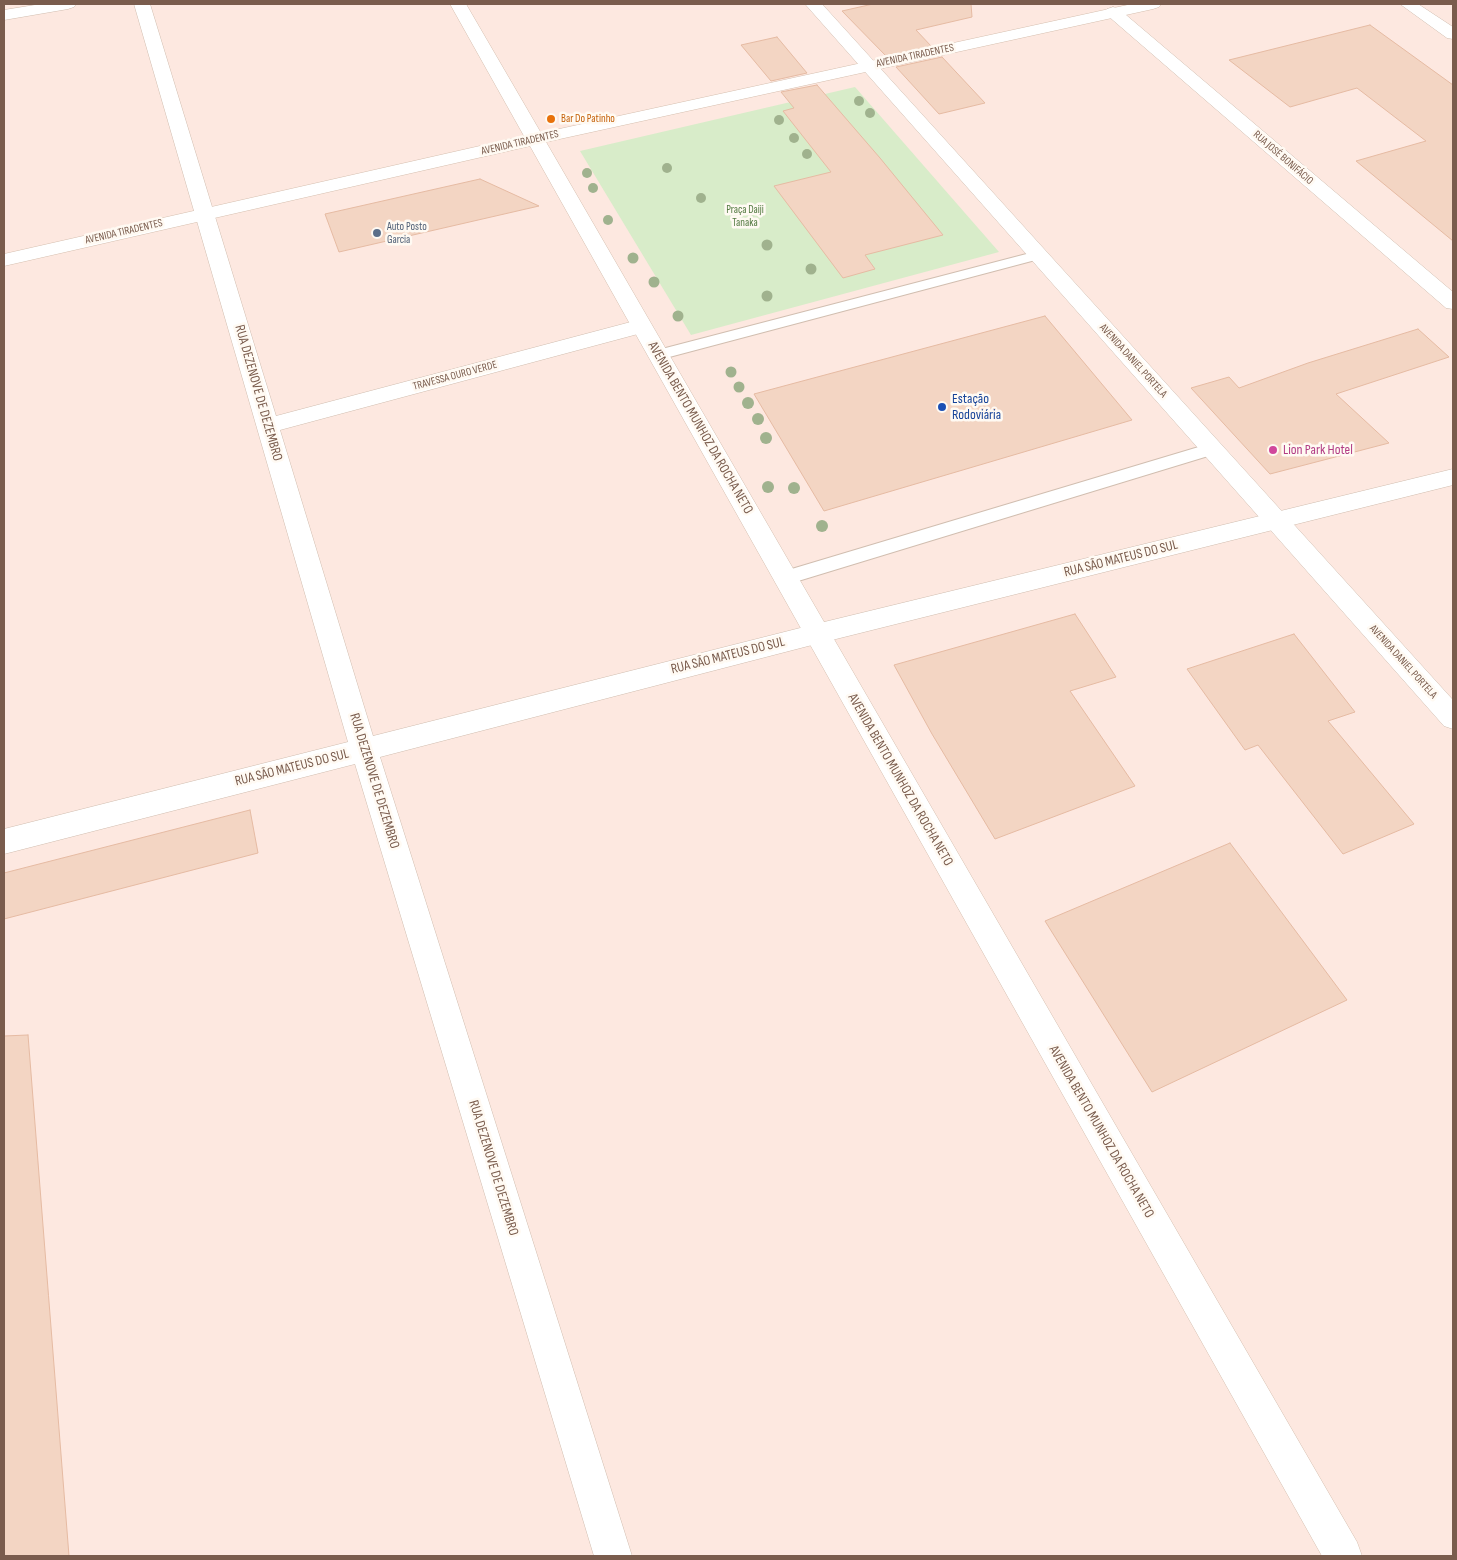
<!DOCTYPE html>
<html>
<head>
<meta charset="utf-8">
<style>
  body { margin:0 }
  #map { position:relative; width:1457px; height:1560px; overflow:hidden; background:#fdf6ec; font-family:"Sofia Sans Condensed",sans-serif }
  canvas { display:block }
  .frame { position:absolute; inset:0; border:5px solid #7a5c4d; pointer-events:none }
</style>
</head>
<body>
<div id="map">
<canvas width="1457" height="1560"></canvas>
<div class="frame"></div>
</div>
<script>
const g = document.querySelector('canvas').getContext('2d');
g.lineJoin = 'round';
function fill(path, color) {
  g.fillStyle = color;
  g.fill(path, 'evenodd');
}
function poly(rows) {
  const path = new Path2D();
  for (const r of rows) {
    path.moveTo(r[0], r[1]);
    for (let i = 2; i < r.length; i += 2) path.lineTo(r[i], r[i + 1]);
  }
  return path;
}
function strokePath(path, color, width, dash) {
  g.strokeStyle = color;
  g.lineWidth = width;
  g.lineCap = dash ? 'butt' : 'round';
  g.setLineDash(dash || []);
  g.stroke(path);
}
function drawText(font, color, halo, rows, align = 'center') {
  g.font = font + ' "Sofia Sans Condensed",sans-serif';
  g.lineWidth = 5;
  g.setLineDash([]);
  g.textBaseline = 'middle';
  g.strokeStyle = halo;
  g.fillStyle = color;
  for (const [text, x, y, turn = 0] of rows) {
    g.save();
    g.translate(x, y);
    g.rotate((+turn || 0) * Math.PI / 180);
    g.textAlign = isNaN(turn) ? turn : align;
    if (halo) g.strokeText(text, 0, 0);
    g.fillText(text, 0, 0);
    g.restore();
  }
}
fill(poly([
  [4,4,1453,4,1453,1556,4,1556]
]), '#fde8e0');
fill(poly([
  [855,87,999,252,691,335,580,151]
]), '#d8ecc9');
const building = poly([
  [873,4,971,4,972,17,916,30,931,46,886,56,842,11,873,4],
  [1370,25,1453,85,1453,241,1356,161,1426,141,1357,88,1290,107,1229,60,1370,25],
  [777,37,807,73,771,81,741,45,777,37],
  [942,57,985,103,939,114,896,67,942,57],
  [817,85,880,158,943,235,865,255,875,269,843,278,774,186,831,172,783,111,794,108,781,92,817,85],
  [480,179,539,206,339,252,325,214,480,179],
  [1045,316,1132,420,824,511,754,394,1045,316],
  [1418,329,1449,357,1336,394,1389,443,1270,474,1191,388,1229,377,1239,388,1308,363,1418,329],
  [1075,614,1116,677,1070,691,1135,786,995,839,932,734,894,665,1075,614],
  [1294,634,1355,712,1328,721,1414,824,1343,854,1258,745,1245,750,1187,669,1294,634],
  [250,810,258,853,4,919,4,873,250,810],
  [1230,843,1347,1000,1152,1092,1045,921,1230,843],
  [28,1035,69,1556,4,1556,4,1036,28,1035]
]);
fill(building, '#f3d5c3');
strokePath(building, '#e6bba3', 1);
const service = poly([
  [1038,251,1043,252,1045,255,1043,258,658,360,653,359,650,355,653,351,658,350,1038,251],
  [1212,443,1218,445,1220,449,1218,453,785,585,779,583,776,578,779,573,785,571,1212,443]
]);
const minor = poly([
  [41,4,76,4,74,7,68,9,4,20,4,10,41,4],
  [134,4,150,4,276,416,642,319,649,321,652,326,649,331,280,430,373,736,816,624,1453,469,1453,485,816,644,380,757,632,1556,594,1556,355,764,4,854,4,829,348,742,134,4],
  [1400,4,1418,4,1453,27,1453,39,1447,38,1400,4],
  [1113,7,1119,9,1453,292,1453,309,1446,308,1107,15,1105,12,1107,9,1113,7]
]);
const tertiary = poly([
  [805,4,822,4,1453,700,1453,729,1444,726,805,4]
]);
const secondary = poly([
  [450,4,466,4,541,133,1132,4,1161,4,1159,7,1153,9,546,142,1357,1542,1362,1556,1322,1556,530,146,4,266,4,254,524,136,450,4]
]);
strokePath(service, '#d1beb0', 2);
strokePath(minor, '#d1beb0', 1);
strokePath(tertiary, '#d1beb0', 1);
strokePath(secondary, '#d6c0b0', 1);
fill(service, '#fff');
fill(minor, '#fff');
fill(tertiary, '#fff');
fill(secondary, '#fff');
g.fillStyle = '#a0b28e';
for (const [x, y, r] of [
  [859,101,5],
  [870,113,5],
  [779,120,5],
  [794,138,5],
  [807,154,5],
  [667,168,5],
  [587,173,5],
  [593,188,5],
  [701,198,5],
  [608,220,5],
  [767,245,5.5],
  [633,258,5.5],
  [811,269,5.5],
  [654,282,5.5],
  [767,296,5.5],
  [678,316,5.5],
  [731,372,5.5],
  [739,387,5.5],
  [748,403,6],
  [758,419,6],
  [766,438,6],
  [768,487,6],
  [794,488,6],
  [822,526,6]
]) {
  g.beginPath();
  g.arc(x, y, r, 0, 2 * Math.PI);
  g.fill();
}
for (const [x, y, r, color] of [
  [551,119,5,"#e8710a"],
  [377,233,5,"#5c6f8a"],
  [942,407,5,"#1a4fb4"],
  [1273,450,5,"#d1479c"]
]) {
  const dot = new Path2D();
  dot.arc(x, y, r, 0, 2 * Math.PI);
  g.fillStyle = color;
  g.fill(dot);
  strokePath(dot, '#fffaf3', 2);
}
drawText('11px', '#7a5c4d', '#fffaf3', [
  ["AVENIDA TIRADENTES",915,56,-12],
  ["AVENIDA TIRADENTES",520,143,-13],
  ["RUA JOSÉ BONIFÁCIO",1283,158,41],
  ["AVENIDA TIRADENTES",124,232,-13],
  ["AVENIDA DANIEL PORTELA",1133,361,48],
  ["TRAVESSA OURO VERDE",455,376,-15],
  ["AVENIDA DANIEL PORTELA",1403,662,48]
]);
drawText('11px', '#c56008', '#fffaf3', [
  ["Bar Do Patinho",561,119]
], 'left');
drawText('11px', '#537a41', '#fffaf3', [
  ["Praça Daiji",745,210],
  ["Tanaka",745,223]
]);
drawText('11px', '#4e5e75', '#fffaf3', [
  ["Auto Posto",387,227],
  ["Garcia",387,240]
], 'left');
drawText('14px', '#7a5c4d', '#fffaf3', [
  ["RUA DEZENOVE DE DEZEMBRO",258,393,74],
  ["AVENIDA BENTO MUNHOZ DA ROCHA NETO",700,428,60],
  ["RUA SÃO MATEUS DO SUL",1121,559,-14],
  ["RUA SÃO MATEUS DO SUL",728,656,-14],
  ["RUA SÃO MATEUS DO SUL",292,768,-14],
  ["AVENIDA BENTO MUNHOZ DA ROCHA NETO",900,780,60],
  ["RUA DEZENOVE DE DEZEMBRO",374,781,73],
  ["AVENIDA BENTO MUNHOZ DA ROCHA NETO",1101,1132,60],
  ["RUA DEZENOVE DE DEZEMBRO",493,1168,73]
]);
drawText('14px', '#164399', '#fffaf3', [
  ["Estação",952,399],
  ["Rodoviária",952,415]
], 'left');
drawText('14px', '#b23c85', '#fffaf3', [
  ["Lion Park Hotel",1283,450]
], 'left');
</script>
</body>
</html>
